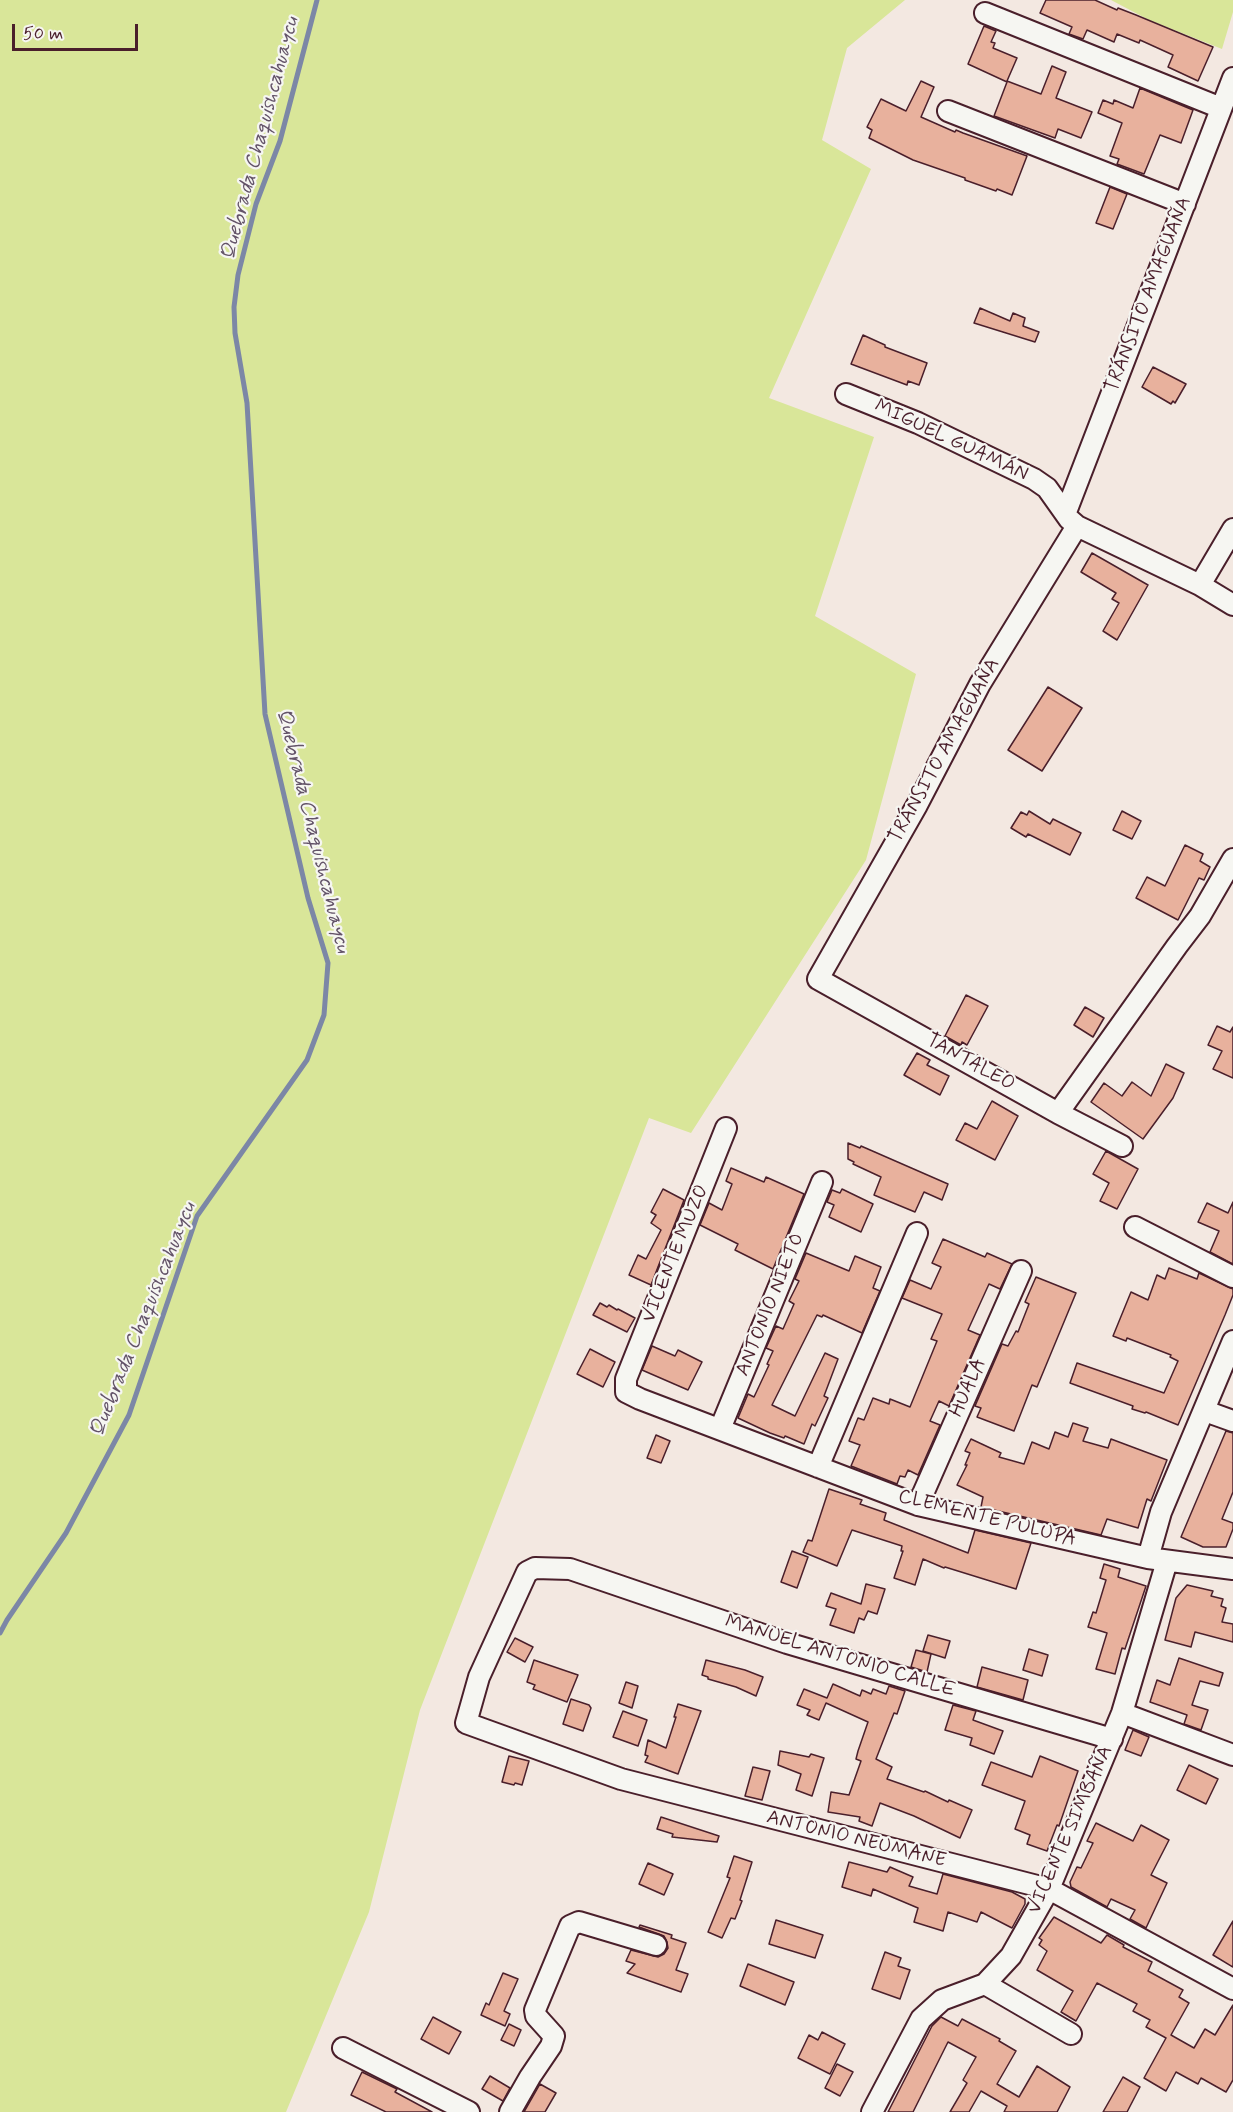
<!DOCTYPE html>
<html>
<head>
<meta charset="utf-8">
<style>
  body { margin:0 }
  #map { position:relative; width:1233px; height:2112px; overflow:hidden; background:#f3e8e1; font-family:Mynerve,sans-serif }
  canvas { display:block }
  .scale { position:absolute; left:12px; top:24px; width:126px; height:27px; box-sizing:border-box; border:3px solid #4a1f2b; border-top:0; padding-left:8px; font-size:18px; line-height:21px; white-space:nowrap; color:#4a1f2b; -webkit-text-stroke:4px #f6f6f2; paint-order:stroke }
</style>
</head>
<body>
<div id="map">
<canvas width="1233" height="2112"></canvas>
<div class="scale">50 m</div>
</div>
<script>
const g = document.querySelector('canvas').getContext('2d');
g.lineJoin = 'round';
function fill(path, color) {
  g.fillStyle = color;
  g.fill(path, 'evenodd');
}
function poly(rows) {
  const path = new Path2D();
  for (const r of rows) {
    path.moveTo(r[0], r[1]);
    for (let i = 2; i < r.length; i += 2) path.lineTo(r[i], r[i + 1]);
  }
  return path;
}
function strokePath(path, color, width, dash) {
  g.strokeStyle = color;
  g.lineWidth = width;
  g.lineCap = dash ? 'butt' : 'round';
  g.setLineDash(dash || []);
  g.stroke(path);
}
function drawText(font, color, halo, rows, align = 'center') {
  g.font = font + ' Mynerve,sans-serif';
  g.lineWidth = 4.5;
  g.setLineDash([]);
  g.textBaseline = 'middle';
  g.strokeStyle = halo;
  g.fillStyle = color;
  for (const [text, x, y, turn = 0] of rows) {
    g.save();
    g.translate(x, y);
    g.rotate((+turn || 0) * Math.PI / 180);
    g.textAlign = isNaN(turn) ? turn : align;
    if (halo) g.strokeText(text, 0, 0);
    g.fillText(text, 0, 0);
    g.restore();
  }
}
fill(poly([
  [0,0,905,0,847,48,822,140,871,169,769,398,874,437,815,616,916,674,866,860,691,1133,649,1118,420,1710,369,1912,286,2112,0,2112],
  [1111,0,1233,0,1233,12,1222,49,1149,20]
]), '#d9e699');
strokePath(poly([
  [0,1633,7,1620,66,1533,129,1415,197,1216,307,1060,324,1015,328,963,308,898,265,714,247,403,235,333,234,307,238,275,256,204,280,141,317,0]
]), '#7c87a6', 5);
const building = poly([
  [1046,0,1095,0,1117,10,1118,8,1136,15,1213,47,1198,81,1168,67,1173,55,1140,40,1139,43,1117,34,1114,42,1087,30,1083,39,1069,34,1072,27,1040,13,1046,0],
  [984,26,996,31,991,42,995,43,993,48,1017,58,1007,81,1041,94,1052,66,1066,72,1056,98,1092,112,1081,138,1058,129,1055,138,994,116,1007,82,968,64,984,26],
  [921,81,934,87,921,117,955,132,956,130,963,133,1027,156,1012,195,997,189,996,191,965,180,965,178,913,160,869,138,872,130,867,127,881,99,906,111,921,81],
  [1140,88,1193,110,1181,143,1160,135,1144,174,1117,164,1119,159,1110,156,1122,123,1098,113,1103,100,1113,104,1114,100,1133,108,1140,88],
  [1110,187,1127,194,1113,229,1096,223,1110,187],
  [980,308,1010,321,1013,313,1025,318,1023,326,1039,332,1035,342,974,323,980,308],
  [863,335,885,345,885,347,927,363,919,385,908,381,907,385,851,364,863,335],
  [1153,367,1186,384,1175,403,1173,401,1171,404,1142,387,1153,367],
  [1092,553,1148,585,1117,640,1103,631,1119,603,1112,599,1116,593,1081,572,1092,553],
  [1048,687,1082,708,1042,771,1008,750,1048,687],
  [1029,811,1050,824,1053,819,1081,833,1070,855,1028,834,1026,837,1011,828,1021,812,1027,815,1029,811],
  [1122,811,1141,821,1132,839,1113,830,1122,811],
  [1185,845,1203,854,1200,861,1210,867,1204,880,1199,878,1178,920,1136,898,1147,877,1165,886,1185,845],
  [966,995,988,1006,967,1045,962,1042,961,1045,945,1036,966,995],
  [1085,1007,1104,1018,1093,1037,1074,1025,1085,1007],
  [1217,1026,1230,1032,1233,1027,1233,1078,1213,1069,1222,1051,1208,1045,1217,1026],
  [917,1053,930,1060,927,1065,949,1076,940,1095,904,1075,917,1053],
  [1166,1064,1184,1073,1173,1098,1143,1139,1091,1102,1104,1083,1122,1096,1132,1082,1151,1096,1166,1064],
  [992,1101,1018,1116,995,1160,956,1140,965,1123,977,1129,992,1101],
  [848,1143,860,1148,861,1146,948,1184,942,1200,924,1192,915,1212,874,1195,881,1177,853,1164,854,1162,848,1159,848,1143],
  [1106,1151,1138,1169,1117,1209,1100,1201,1109,1183,1093,1174,1106,1151],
  [731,1168,764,1182,766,1177,804,1194,773,1269,735,1250,738,1244,700,1225,709,1203,722,1210,732,1184,726,1181,731,1168],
  [663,1189,684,1200,651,1285,629,1275,638,1255,646,1259,661,1230,651,1223,656,1215,651,1212,663,1189],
  [842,1189,873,1204,861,1232,829,1217,834,1205,827,1202,832,1190,840,1193,842,1189],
  [1233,1202,1233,1264,1210,1252,1219,1231,1198,1222,1207,1203,1228,1213,1233,1202],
  [943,1239,985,1257,987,1253,1012,1264,1000,1289,989,1284,968,1330,980,1335,949,1406,939,1401,930,1421,940,1425,918,1475,908,1470,905,1477,900,1476,897,1484,851,1466,860,1445,849,1441,858,1418,864,1420,873,1398,889,1404,890,1399,910,1407,937,1341,931,1339,942,1314,902,1298,910,1280,931,1289,941,1267,932,1263,943,1239],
  [806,1253,849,1271,855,1256,881,1267,873,1288,880,1291,862,1333,823,1315,822,1317,817,1315,772,1405,795,1416,825,1353,838,1359,824,1396,828,1398,815,1426,812,1424,804,1444,785,1436,784,1438,770,1433,738,1418,748,1394,754,1397,769,1365,767,1364,773,1351,766,1348,776,1326,783,1329,794,1304,789,1301,799,1281,795,1279,806,1253],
  [1169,1268,1197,1279,1199,1273,1233,1289,1233,1295,1225,1315,1178,1425,1146,1412,1145,1413,1132,1409,1133,1406,1070,1383,1077,1363,1164,1393,1178,1361,1170,1357,1171,1355,1127,1338,1126,1341,1113,1336,1131,1292,1148,1300,1157,1275,1165,1279,1169,1268],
  [1036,1277,1076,1293,1037,1387,1032,1385,1014,1431,977,1417,981,1408,975,1406,1002,1344,1008,1346,1016,1331,1018,1332,1029,1304,1025,1302,1036,1277],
  [600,1303,607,1307,609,1305,617,1310,618,1309,635,1318,627,1332,593,1315,600,1303],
  [652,1346,675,1356,678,1350,702,1362,688,1390,642,1370,652,1346],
  [590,1349,615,1362,603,1387,577,1374,590,1349],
  [1073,1423,1088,1428,1083,1441,1108,1448,1111,1439,1167,1460,1151,1501,1147,1499,1138,1528,1107,1519,1101,1535,981,1507,983,1497,957,1485,967,1465,965,1465,970,1453,965,1451,971,1439,1001,1453,999,1457,1024,1464,1032,1442,1049,1449,1055,1432,1068,1437,1073,1423],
  [1226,1431,1233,1433,1233,1492,1222,1519,1233,1523,1233,1529,1226,1547,1203,1547,1181,1537,1226,1431],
  [656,1435,670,1441,661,1463,647,1458,656,1435],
  [829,1489,862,1500,860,1504,886,1513,884,1520,968,1553,975,1530,1031,1543,1016,1589,945,1567,944,1568,923,1559,915,1585,894,1578,903,1551,901,1551,902,1546,852,1530,837,1566,803,1552,808,1540,812,1541,829,1489],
  [792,1551,808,1557,797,1588,781,1582,792,1551],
  [1104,1564,1120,1569,1118,1577,1146,1586,1125,1649,1122,1648,1115,1674,1096,1669,1107,1633,1088,1627,1093,1612,1096,1613,1106,1580,1100,1578,1104,1564],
  [866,1584,885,1589,877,1614,868,1611,864,1620,859,1618,854,1633,830,1625,836,1609,826,1606,831,1593,861,1604,866,1584],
  [1187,1585,1213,1591,1211,1596,1223,1599,1221,1606,1226,1608,1222,1622,1233,1624,1233,1642,1195,1632,1191,1647,1165,1640,1176,1598,1187,1585],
  [928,1635,950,1641,945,1658,923,1651,928,1635],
  [515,1638,533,1647,525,1662,507,1652,515,1638],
  [1029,1649,1048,1655,1042,1676,1023,1670,1029,1649],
  [916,1650,931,1654,927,1672,911,1667,916,1650],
  [1179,1658,1223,1673,1219,1686,1200,1681,1192,1705,1208,1710,1201,1730,1184,1724,1187,1715,1150,1702,1157,1680,1170,1685,1179,1658],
  [534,1660,578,1675,567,1702,533,1689,535,1685,527,1682,534,1660],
  [706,1660,745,1670,763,1677,756,1696,736,1687,708,1679,708,1677,702,1675,706,1660],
  [982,1667,1028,1680,1023,1700,977,1687,982,1667],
  [626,1682,638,1686,632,1708,619,1703,626,1682],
  [833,1684,860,1696,862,1690,871,1694,873,1689,886,1694,889,1686,905,1691,897,1714,894,1713,876,1759,892,1767,887,1779,924,1792,925,1791,948,1802,949,1800,972,1810,960,1838,914,1816,880,1803,872,1826,859,1821,860,1817,828,1812,831,1792,849,1795,861,1761,856,1759,858,1751,868,1722,826,1703,819,1720,807,1715,810,1710,797,1705,804,1689,827,1698,833,1684],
  [571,1699,589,1705,591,1708,583,1731,563,1724,571,1699],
  [678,1704,701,1711,678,1774,645,1762,648,1756,645,1755,648,1740,666,1748,676,1717,674,1717,678,1704],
  [953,1705,976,1711,973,1720,1003,1731,994,1754,970,1745,972,1738,945,1730,953,1705],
  [623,1711,647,1720,638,1746,613,1737,623,1711],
  [1133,1730,1149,1737,1141,1756,1125,1750,1133,1730],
  [780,1751,809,1757,811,1754,824,1758,812,1796,796,1790,801,1774,778,1765,780,1751],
  [509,1756,529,1761,522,1785,515,1783,514,1785,502,1782,509,1756],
  [1040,1756,1078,1771,1059,1826,1057,1825,1047,1851,1027,1844,1030,1835,1015,1829,1025,1801,982,1785,991,1762,1032,1777,1040,1756],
  [1189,1765,1218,1779,1206,1804,1177,1790,1189,1765],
  [753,1767,770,1771,762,1800,745,1796,753,1767],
  [661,1817,719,1836,717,1842,672,1837,673,1834,657,1829,661,1817],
  [1096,1823,1133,1841,1141,1825,1169,1840,1151,1875,1167,1883,1146,1928,1130,1919,1135,1910,1111,1899,1107,1907,1071,1887,1070,1882,1077,1867,1081,1868,1093,1843,1087,1841,1096,1823],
  [734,1856,752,1862,740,1900,742,1901,735,1919,731,1918,722,1938,708,1932,730,1878,727,1877,734,1856],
  [849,1862,887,1872,890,1867,913,1877,909,1886,937,1894,943,1874,1012,1892,1025,1899,1025,1904,1012,1928,981,1912,977,1922,948,1912,943,1931,914,1922,918,1908,873,1889,871,1896,842,1887,849,1862],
  [648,1863,673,1874,664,1895,639,1884,648,1863],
  [1054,1917,1101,1943,1107,1935,1124,1945,1123,1947,1152,1962,1148,1971,1183,1990,1179,1997,1189,2003,1171,2035,1194,2048,1205,2029,1215,2035,1233,2005,1233,2080,1226,2092,1201,2078,1198,2084,1176,2072,1166,2091,1144,2078,1166,2038,1146,2027,1150,2020,1133,2011,1137,2004,1097,1983,1076,2021,1061,2012,1073,1991,1037,1970,1047,1951,1039,1945,1042,1940,1039,1938,1054,1917],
  [776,1920,823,1935,815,1958,769,1944,776,1920],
  [1233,1921,1233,1967,1213,1955,1233,1921],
  [640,1925,672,1935,671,1938,686,1943,676,1970,688,1974,681,1992,627,1973,635,1964,626,1961,631,1950,658,1957,664,1954,668,1948,667,1942,664,1936,639,1927,640,1925],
  [885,1952,901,1958,898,1966,910,1970,900,1999,872,1989,885,1952],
  [748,1964,794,1982,785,2005,740,1986,748,1964],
  [503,1973,518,1979,504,2011,510,2014,505,2026,481,2015,486,2003,489,2005,503,1973],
  [433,2017,461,2032,449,2054,421,2039,433,2017],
  [941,2017,958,2026,962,2019,1000,2039,999,2041,1016,2051,997,2084,1019,2097,1037,2066,1070,2087,1057,2112,1004,2112,1007,2106,981,2091,969,2112,950,2112,967,2083,963,2080,976,2057,948,2042,913,2112,888,2112,932,2026,941,2017],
  [509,2024,521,2030,514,2046,501,2040,509,2024],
  [822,2032,845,2044,830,2074,798,2058,809,2035,818,2040,822,2032],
  [837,2064,853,2072,840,2096,825,2088,837,2064],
  [362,2072,397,2089,395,2092,432,2112,386,2112,351,2095,362,2072],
  [490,2076,510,2088,503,2101,482,2089,490,2076],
  [1123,2077,1140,2087,1127,2112,1103,2112,1123,2077],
  [540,2084,556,2093,545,2112,524,2112,540,2084]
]);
fill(building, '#e8b19d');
strokePath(building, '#4a1f2b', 1.5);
const minor = poly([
  [985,13,1221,108],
  [948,111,1185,204],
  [846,394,918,423,1034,479,1047,488,1069,519,1077,526,1200,585,1233,605],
  [1066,512,1233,78],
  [1077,526,980,684,917,805,818,979,1058,1113,1122,1146],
  [1200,585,1233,529],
  [1058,1113,1177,946,1200,916,1233,859],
  [726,1128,626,1379,626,1392,640,1399,918,1505,1148,1558,1233,1569],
  [1135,1227,1233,1277],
  [1205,1411,1233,1421],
  [720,1429,822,1182],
  [818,1467,917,1233],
  [918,1505,1021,1271],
  [1148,1558,1161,1512,1233,1341],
  [1122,1713,1233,1755],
  [1112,1739,787,1643,570,1569,535,1568,527,1572,479,1677,466,1723,621,1779,1049,1889,1233,1989],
  [985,1984,1071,2034],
  [343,2048,469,2112],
  [510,2112,530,2077,551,2046,554,2036,536,2016,535,2010,570,1926,579,1922,656,1945],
  [872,2112,921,2019,942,2000,985,1984,1011,1956,1049,1889,1122,1713,1167,1561]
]);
strokePath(minor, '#4a1f2b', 24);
strokePath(minor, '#f6f6f2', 20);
drawText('20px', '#4a1f2b', '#f6f6f2', [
  ["TRÁNSITO AMAGUAÑA",1149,295,-69],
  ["MIGUEL GUAMÁN",951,441,25],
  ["TRÁNSITO AMAGUAÑA",945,751,-61],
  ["TANTALEO",970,1063,29],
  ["VICENTE MUZO",676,1254,-68],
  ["ANTONIO NIETO",771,1305,-68],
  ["HUALA",969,1388,-66],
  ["CLEMENTE PULUPA",987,1519,14],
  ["MANUEL ANTONIO CALLE",840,1657,17],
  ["VICENTE SIMBAÑA",1071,1830,-66],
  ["ANTONIO NEUMANE",856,1840,14]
]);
drawText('italic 21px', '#635368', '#f6f6f2', [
  ["Quebrada Chaquishcahuaycu",261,139,-75],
  ["Quebrada Chaquishcahuaycu",312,831,76],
  ["Quebrada Chaquishcahuaycu",144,1320,-68]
]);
</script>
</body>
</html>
